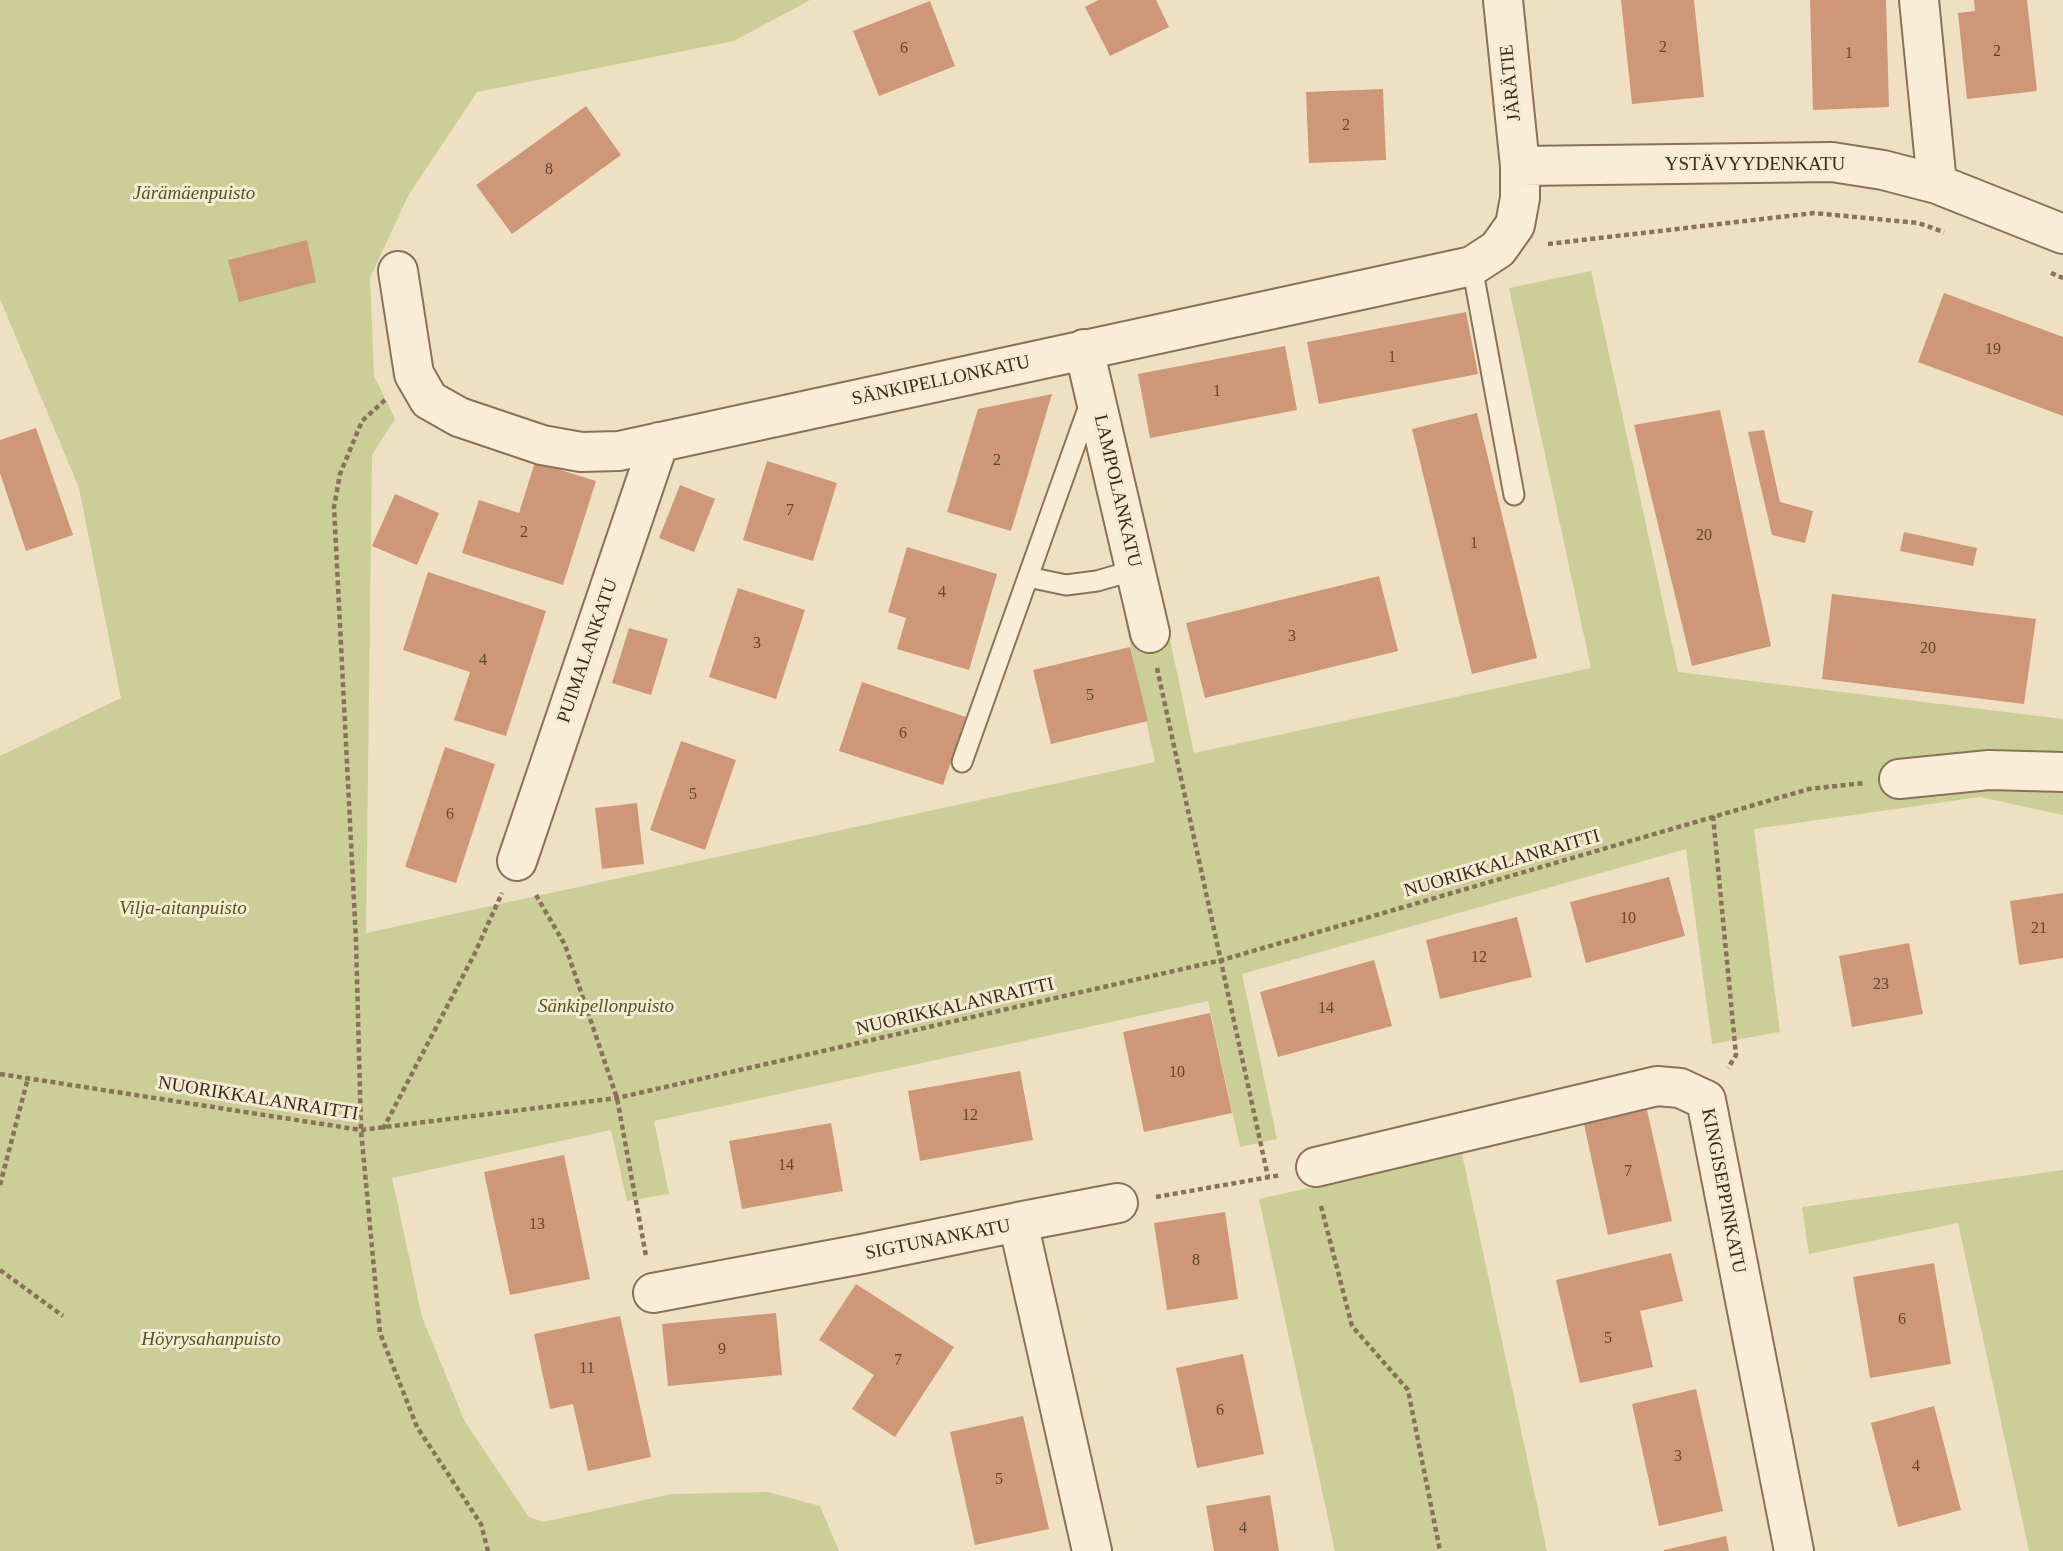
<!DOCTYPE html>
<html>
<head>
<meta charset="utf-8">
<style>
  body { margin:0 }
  canvas { display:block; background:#efe0c4 }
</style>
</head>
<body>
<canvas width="2063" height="1551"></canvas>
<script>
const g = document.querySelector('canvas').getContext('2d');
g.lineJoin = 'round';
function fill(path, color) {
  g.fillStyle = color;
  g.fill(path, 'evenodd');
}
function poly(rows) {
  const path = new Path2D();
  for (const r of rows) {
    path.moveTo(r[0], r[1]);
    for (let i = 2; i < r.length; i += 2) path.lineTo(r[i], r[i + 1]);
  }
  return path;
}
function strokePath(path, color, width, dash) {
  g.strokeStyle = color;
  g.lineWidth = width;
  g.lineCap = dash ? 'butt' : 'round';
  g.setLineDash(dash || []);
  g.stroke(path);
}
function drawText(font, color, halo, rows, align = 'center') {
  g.font = font + ' Georgia,serif';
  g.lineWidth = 6;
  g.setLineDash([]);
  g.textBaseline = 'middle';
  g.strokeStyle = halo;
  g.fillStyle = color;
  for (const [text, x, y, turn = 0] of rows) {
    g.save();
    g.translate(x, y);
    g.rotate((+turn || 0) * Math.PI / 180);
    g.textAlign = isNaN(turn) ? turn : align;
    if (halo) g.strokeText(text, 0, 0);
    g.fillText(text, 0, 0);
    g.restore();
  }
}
fill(poly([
  [0,0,810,0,734,41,477,92,409,194,370,278,374,376,395,419,372,455,366,933,1155,762,1126,625,1165,616,1194,753,1591,668,1509,288,1591,271,1678,672,2063,719,2063,815,1980,797,1754,829,1780,1032,1712,1044,1686,849,1242,974,1277,1139,1240,1147,1208,1001,654,1121,669,1194,627,1201,611,1130,392,1178,422,1317,465,1422,529,1517,543,1522,672,1494,768,1492,820,1506,839,1551,0,1551,0,756,121,698,79,488,0,299],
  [1462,1154,1547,1551,1335,1551,1259,1199],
  [2063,1170,2063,1551,2029,1551,1958,1223,1809,1254,1802,1207]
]), '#cbce97');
fill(poly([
  [1098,0,1156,0,1169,27,1110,56,1085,7],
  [1621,0,1694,0,1704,97,1632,104],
  [1810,0,1886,0,1889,107,1813,110],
  [1974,0,2027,0,2037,91,1967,99,1958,13,1975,11],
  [930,1,955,66,879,96,853,31],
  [1383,89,1386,160,1309,163,1306,92],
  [586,106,621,155,512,234,476,185],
  [307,240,316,282,239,302,228,260],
  [1944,293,2063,337,2063,416,1918,362],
  [1466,312,1478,374,1319,404,1307,342],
  [1285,346,1297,410,1150,438,1138,374],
  [1052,394,1011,531,947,512,978,409],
  [1720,410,1771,646,1692,666,1634,425],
  [1477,413,1537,658,1472,674,1412,429],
  [36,428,73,535,26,551,0,473,0,440],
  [1764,430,1780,502,1813,511,1805,543,1772,535,1748,432],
  [767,461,837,483,813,561,743,540],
  [535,462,596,481,563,585,462,553,479,500,519,513],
  [680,485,715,499,694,552,659,538],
  [395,494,439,513,417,565,372,546],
  [1904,532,1977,548,1973,566,1900,551],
  [907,547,997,574,969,670,897,649,906,618,888,612],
  [428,572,546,611,506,736,454,720,470,672,403,650],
  [1379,576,1398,651,1205,698,1186,623],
  [738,588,805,610,776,699,709,677],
  [1832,594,2036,619,2024,704,1822,679],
  [629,628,668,639,651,695,612,683],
  [1130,647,1148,721,1051,744,1033,670],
  [862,682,966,717,943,785,839,751],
  [681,741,736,760,705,850,650,830],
  [445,747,495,764,456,883,405,867],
  [637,803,644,864,602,869,595,808],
  [1669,877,1685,936,1586,963,1570,902],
  [2063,893,2063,958,2019,965,2010,901],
  [1517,917,1532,977,1440,999,1426,940],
  [1909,943,1923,1014,1852,1027,1839,956],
  [1374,960,1392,1026,1278,1057,1260,992],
  [1210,1013,1232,1113,1144,1132,1123,1032],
  [1020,1071,1033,1140,920,1161,908,1091],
  [1647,1110,1672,1221,1608,1235,1584,1124],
  [831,1123,843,1191,742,1209,729,1141],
  [564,1155,590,1279,510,1295,484,1172],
  [1225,1212,1238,1299,1167,1310,1154,1223],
  [1671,1253,1683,1301,1640,1311,1653,1367,1580,1383,1556,1280],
  [1934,1263,1951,1364,1870,1378,1853,1277],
  [856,1284,954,1347,895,1437,852,1409,874,1375,819,1340],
  [776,1313,782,1375,668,1386,662,1324],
  [620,1316,651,1457,588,1471,573,1404,550,1409,534,1334],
  [1243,1354,1264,1454,1197,1468,1176,1368],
  [1696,1389,1723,1511,1659,1526,1632,1404],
  [1934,1406,1961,1510,1898,1527,1871,1423],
  [1023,1416,1049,1529,975,1545,950,1432],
  [1270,1495,1279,1551,1214,1551,1206,1506],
  [1726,1536,1729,1551,1664,1551,1664,1550]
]), '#ce9778');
const lane = poly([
  [1472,266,1514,495],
  [1028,577,1066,585,1097,581,1135,570],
  [962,762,1090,403]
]);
const street = poly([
  [1919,0,1937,184],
  [1520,166,1832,162,1883,170,1937,184,2063,234],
  [398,271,414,374,429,400,459,417,542,445,581,452,619,451,1472,266,1498,249,1515,225,1520,198,1520,166,1503,0],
  [1084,349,1150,633],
  [1899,779,1989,770,2063,772],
  [517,861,659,442],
  [1316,1167,1657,1086,1680,1088,1706,1100,1794,1551],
  [1018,1222,1118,1203],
  [653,1293,862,1254,1018,1222,1092,1551]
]);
strokePath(lane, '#8a7159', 23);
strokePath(street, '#8a7159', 42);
strokePath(poly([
  [1548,244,1814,213,1918,223,1944,232],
  [2051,273,2063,278],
  [385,400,362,421,340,474,334,507,356,941,361,1130,380,1333,417,1427,481,1524,488,1551],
  [1157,668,1268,1177],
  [1713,816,1736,1055,1728,1068],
  [536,895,565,945,617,1098,646,1256],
  [0,1074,361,1130,617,1098,1222,960,1809,789,1864,783],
  [383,1129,474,955,502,893],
  [0,1185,28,1078],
  [1156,1197,1281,1175],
  [1321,1206,1352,1326,1408,1390,1440,1551],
  [0,1270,63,1316]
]), '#8a7159', 4.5, [5, 3.5]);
strokePath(lane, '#faedd7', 19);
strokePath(street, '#faedd7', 38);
drawText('16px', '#5f4534', null, [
  ["2",1663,48],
  ["6",904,49],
  ["2",1997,52],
  ["1",1849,54],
  ["2",1346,126],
  ["8",549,170],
  ["19",1993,350],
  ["1",1392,358],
  ["1",1217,392],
  ["2",997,461],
  ["7",790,511],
  ["2",524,533],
  ["20",1704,536],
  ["1",1474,544],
  ["4",942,593],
  ["3",1292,637],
  ["3",757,644],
  ["20",1928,649],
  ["4",483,661],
  ["5",1090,696],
  ["6",903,734],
  ["5",693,795],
  ["6",450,815],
  ["10",1628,919],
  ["21",2039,929],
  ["12",1479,958],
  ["23",1881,985],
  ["14",1326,1009],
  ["10",1177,1073],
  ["12",970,1116],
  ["14",786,1166],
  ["7",1628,1172],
  ["13",537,1225],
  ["8",1196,1261],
  ["6",1902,1320],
  ["5",1608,1339],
  ["9",722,1350],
  ["7",898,1361],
  ["11",587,1369],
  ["6",1220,1411],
  ["3",1678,1457],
  ["4",1916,1467],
  ["5",999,1480],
  ["4",1243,1529]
]);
drawText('19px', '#3a2a1e', '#f6ead3', [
  ["JÄRÄTIE",1511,83,-96],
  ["YSTÄVYYDENKATU",1755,165],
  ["SÄNKIPELLONKATU",941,381,-12],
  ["LAMPOLANKATU",1117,491,77],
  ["PUIMALANKATU",588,651,-71],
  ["NUORIKKALANRAITTI",1502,864,-16],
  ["NUORIKKALANRAITTI",955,1007,-13],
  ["NUORIKKALANRAITTI",258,1099,9],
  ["KINGISEPPINKATU",1723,1191,79],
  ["SIGTUNANKATU",938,1240,-11]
]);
drawText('italic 19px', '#4d5724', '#f6ead3', [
  ["Järämäenpuisto",194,194],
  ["Vilja-aitanpuisto",183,909],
  ["Sänkipellonpuisto",606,1007],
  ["Höyrysahanpuisto",211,1340]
]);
</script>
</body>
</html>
